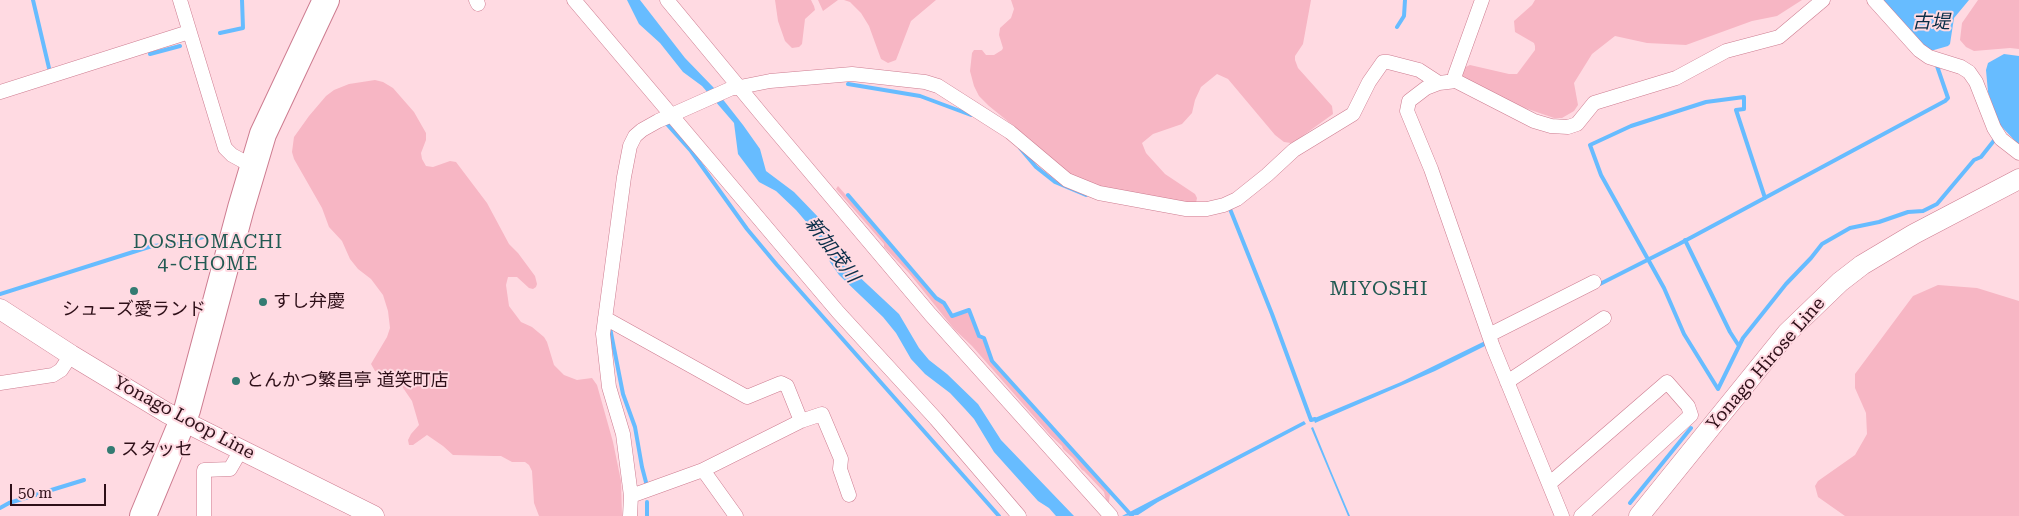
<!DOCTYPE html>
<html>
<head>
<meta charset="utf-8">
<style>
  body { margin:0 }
  #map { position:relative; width:2019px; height:516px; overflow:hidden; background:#ffdae2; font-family:"Roboto Serif",serif }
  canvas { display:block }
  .scale { position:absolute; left:10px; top:484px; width:96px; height:22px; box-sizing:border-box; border:2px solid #2e0f18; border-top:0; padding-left:6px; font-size:15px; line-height:18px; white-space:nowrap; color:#2e0f18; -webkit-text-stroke:4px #ffdae2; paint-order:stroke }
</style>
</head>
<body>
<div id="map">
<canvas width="2019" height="516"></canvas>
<div class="scale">50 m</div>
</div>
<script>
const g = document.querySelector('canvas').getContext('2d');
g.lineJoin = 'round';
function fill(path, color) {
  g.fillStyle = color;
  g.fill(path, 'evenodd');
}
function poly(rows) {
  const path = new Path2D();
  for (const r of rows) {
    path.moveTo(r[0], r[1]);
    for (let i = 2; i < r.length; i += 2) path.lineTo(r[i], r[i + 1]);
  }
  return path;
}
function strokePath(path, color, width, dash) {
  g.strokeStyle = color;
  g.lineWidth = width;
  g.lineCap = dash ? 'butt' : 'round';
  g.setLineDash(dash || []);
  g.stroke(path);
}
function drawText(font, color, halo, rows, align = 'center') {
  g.font = font + ' "Roboto Serif","Noto Sans JP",serif';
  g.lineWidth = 4;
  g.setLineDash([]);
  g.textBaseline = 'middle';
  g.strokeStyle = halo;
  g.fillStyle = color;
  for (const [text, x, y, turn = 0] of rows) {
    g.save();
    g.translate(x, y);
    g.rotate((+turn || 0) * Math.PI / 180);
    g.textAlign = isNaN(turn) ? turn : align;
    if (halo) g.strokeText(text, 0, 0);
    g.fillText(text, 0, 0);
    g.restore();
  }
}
fill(poly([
  [775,0,811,0,814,6,815,10,805,19,802,44,799,47,792,48,785,41,778,21],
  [818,0,838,0,823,11],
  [844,0,936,0,911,21,896,60,888,63,881,59,869,26,861,13,850,2],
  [1011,0,1311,0,1303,44,1295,56,1295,60,1298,68,1332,106,1333,114,1297,140,1291,143,1284,142,1275,135,1228,79,1217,74,1201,87,1195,100,1192,113,1182,124,1153,134,1142,143,1146,153,1165,174,1195,194,1197,198,1196,203,1193,205,1087,184,1073,177,1055,164,1031,140,989,106,979,96,974,86,970,71,972,53,974,50,982,50,986,55,994,55,1002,50,1003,48,999,35,1000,28,1011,18,1014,9],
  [1535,0,1802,0,1777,16,1752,21,1686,45,1647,43,1615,36,1592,54,1574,83,1578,105,1574,111,1562,118,1554,118,1522,107,1466,79,1462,76,1463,68,1470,65,1509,74,1517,74,1535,50,1535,46,1534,43,1515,32,1514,21,1532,5],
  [1978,0,2019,0,2019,49,2010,48,1974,51,1966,47,1960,40,1962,23],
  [375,80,383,82,393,88,414,112,426,133,426,140,421,153,422,159,426,166,433,167,450,161,456,162,487,203,509,244,518,253,535,276,537,284,536,287,533,289,529,288,517,277,508,277,506,285,509,306,521,322,532,327,544,337,547,342,554,365,564,375,577,380,592,378,597,385,613,442,621,481,622,516,539,516,534,503,532,471,529,465,525,462,512,462,501,456,494,456,453,455,443,446,427,435,413,445,409,445,408,440,411,434,419,425,412,401,399,382,388,375,375,371,371,364,387,337,390,328,388,311,383,295,371,279,358,269,350,259,342,241,329,227,322,208,294,159,292,152,294,137,309,116,326,96,334,90,349,84],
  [838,186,936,298,944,303,951,317,969,312,978,337,983,340,991,362,1108,488,1110,494,1108,509,1104,492,1084,471,1082,470,1073,458,1063,449,1062,446,1051,436,972,346,954,329,909,273,884,247,884,244,836,189],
  [1938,285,1977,288,2019,301,2019,516,1845,516,1818,497,1815,486,1818,481,1855,455,1867,434,1866,413,1855,388,1855,374,1913,296]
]), '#f7b6c4');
fill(poly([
  [627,0,640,0,685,58,714,88,743,125,760,149,766,171,794,192,821,220,830,233,835,246,845,261,853,271,899,314,919,348,929,360,947,374,978,404,1001,440,1074,516,1056,516,1049,508,1038,501,994,452,974,419,965,409,950,393,925,374,911,359,896,333,883,317,839,275,830,262,820,238,796,210,776,191,759,182,738,154,734,123,702,86,683,72,660,43,639,24],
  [1882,0,1969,0,1954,18,1950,44,1948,46,1934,50,1928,50,1923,46],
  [2004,54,2019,56,2019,145,1999,124,1988,92,1986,70,1988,63],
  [1485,341,1487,345,1435,371,1315,423,1314,420,1311,422,1310,420,1401,382],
  [1304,421,1306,424,1158,502,1138,515,1122,516],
  [1313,427,1331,471,1350,516,1348,516,1311,428]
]), '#67bcff');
strokePath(poly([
  [33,0,49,68],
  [1397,27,1404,16,1405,0],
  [220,33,243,28,242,0],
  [150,54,180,46],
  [848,84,920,96,971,115],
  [664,124,666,123,691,151,747,229,777,265,999,516],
  [1020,148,1036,167,1055,182,1086,195],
  [848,195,936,298,944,303,952,316,969,310,979,336,984,338,992,361,1132,516],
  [1765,198,1736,110,1744,109,1744,97,1706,102,1631,126,1590,145,1601,175,1664,288,1684,334,1718,389,1743,338,1786,284,1811,258,1822,244,1850,228,1879,222,1908,212,1923,211,1937,204,1974,160,1981,157,1996,138],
  [1228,209,1230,209,1272,314,1311,420,1315,419],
  [1685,240,1730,332,1739,346],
  [1596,286,1679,244,1945,101,1948,98,1937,66],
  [0,294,152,246,178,244,203,237],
  [610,328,623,394,635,427,642,467,647,486],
  [1630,503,1691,428],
  [0,508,9,503,84,480],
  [647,516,647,502]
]), '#67bcff', 4);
const street = poly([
  [180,0,225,148,232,155,254,167],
  [476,0,478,4],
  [574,0,838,312,936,419,1019,516],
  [667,0,763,116,930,314,1111,516],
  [1874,0,1919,50,1929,57,1961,67,1969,72,1976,82,1994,128,2001,139,2019,153],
  [1456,81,1455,75,1482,0],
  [0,92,189,32],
  [605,318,747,397,781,383,787,386,801,421,822,414,841,459,840,469,849,495],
  [1489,335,1594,282],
  [1507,382,1604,318],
  [0,383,53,375,61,370,71,355],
  [703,470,736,516],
  [1549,484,1667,382,1688,406,1691,415,1581,516],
  [631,496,703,470,801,421],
  [204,516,204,470,230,469,241,450],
  [630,516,631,496,623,434,609,387,603,334,624,177,630,146,635,136,642,130,658,121,730,89,770,81,852,74,925,82,938,86,1010,132,1067,180,1099,193,1186,209,1207,209,1224,205,1237,199,1267,175,1294,150,1353,114,1369,82,1383,62,1388,62,1419,70,1439,83],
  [1562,516,1493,347,1431,169,1407,111,1409,101,1426,88,1439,83,1456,81,1534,121,1551,126,1568,127,1577,124,1594,103,1676,78,1726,51,1779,37,1823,0]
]);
const secondary = poly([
  [0,309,71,355,167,413,374,516],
  [1639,516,1787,333,1840,282,1862,265,1914,234,2019,179]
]);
const highway = poly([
  [143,516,187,410,241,208,263,134,326,0]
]);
strokePath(street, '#cd7c90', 15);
strokePath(secondary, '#cd7c90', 21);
strokePath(highway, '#cd7c90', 28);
strokePath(street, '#fff', 14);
strokePath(secondary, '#fff', 20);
strokePath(highway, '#fff', 26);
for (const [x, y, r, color] of [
  [134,291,5,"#347b72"],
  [263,302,5,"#347b72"],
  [236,381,5,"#347b72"],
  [111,450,5,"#347b72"]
]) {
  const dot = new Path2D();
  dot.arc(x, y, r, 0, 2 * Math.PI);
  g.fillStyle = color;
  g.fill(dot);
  strokePath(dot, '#ffdae2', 2);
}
drawText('18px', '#2e0f18', '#ffdae2', [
  ["すし弁慶",273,302],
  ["シューズ愛ランド",134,310,"center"],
  ["とんかつ繁昌亭 道笑町店",246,381],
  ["スタッセ",121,450]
], 'left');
drawText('18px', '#2e0f18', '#ffdae2', [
  ["Yonago Hirose Line",1766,364,-49],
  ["Yonago Loop Line",184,418,28]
]);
drawText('italic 19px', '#092e48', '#ffdae2', [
  ["古堤",1931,22],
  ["新加茂川",832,250,53]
]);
g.letterSpacing = '1px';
drawText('19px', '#225a53', '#ffdae2', [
  ["DOSHOMACHI",208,242],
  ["4-CHOME",208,264]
]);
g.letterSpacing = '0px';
g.letterSpacing = '1px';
drawText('20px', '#225a53', '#ffdae2', [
  ["MIYOSHI",1379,289]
]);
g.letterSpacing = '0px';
</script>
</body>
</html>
